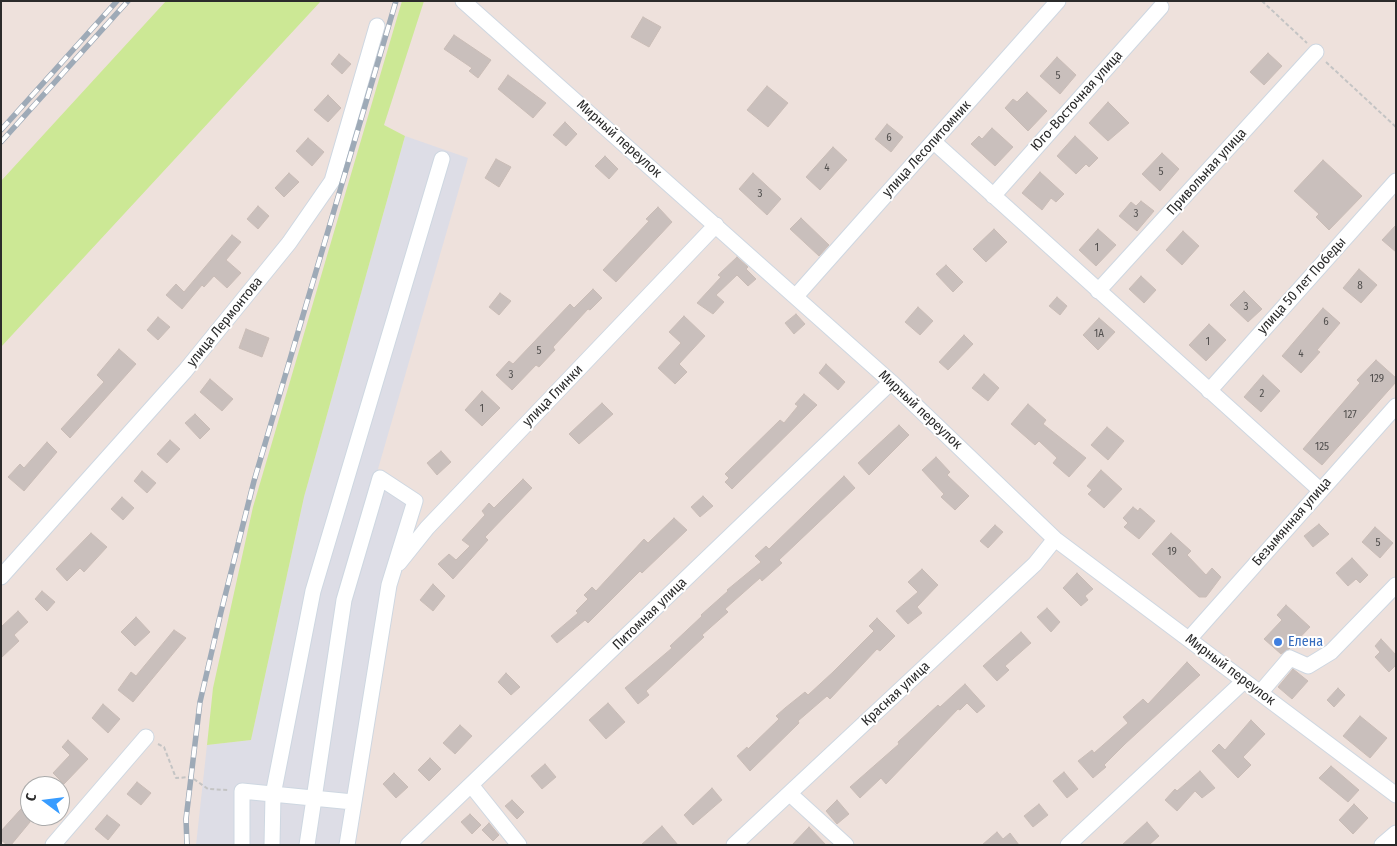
<!DOCTYPE html>
<html>
<head>
<meta charset="utf-8">
<style>
  body { margin:0 }
  #map { position:relative; width:1397px; height:846px; overflow:hidden; background:#eee1dc; font-family:"Fira Sans Condensed",sans-serif }
  canvas { display:block }
  .frame { position:absolute; inset:0; border:2px solid #2b2b2b; pointer-events:none }
  .north { position:absolute; left:20px; top:776px; width:50px; height:50px; box-sizing:border-box; background:#fff; border:1px solid #aaa; border-radius:50%; rotate:285deg; font-size:14px; font-weight:700; line-height:20px; text-align:center; color:#2b2b2b }
  .north::after { content:''; display:block; margin:auto; width:18px; height:22px; background:#389cff; clip-path:polygon(50% 0,100% 100%,50% 72%,0 100%) }
</style>
</head>
<body>
<div id="map">
<canvas width="1397" height="846"></canvas>
<div class="frame"></div>
<div class="north">С</div>
</div>
<script>
const g = document.querySelector('canvas').getContext('2d');
g.lineJoin = 'round';
function fill(path, color) {
  g.fillStyle = color;
  g.fill(path, 'evenodd');
}
function poly(rows) {
  const path = new Path2D();
  for (const r of rows) {
    path.moveTo(r[0], r[1]);
    for (let i = 2; i < r.length; i += 2) path.lineTo(r[i], r[i + 1]);
  }
  return path;
}
function strokePath(path, color, width, dash) {
  g.strokeStyle = color;
  g.lineWidth = width;
  g.lineCap = dash ? 'butt' : 'round';
  g.setLineDash(dash || []);
  g.stroke(path);
}
function drawText(font, color, halo, rows, align = 'center') {
  g.font = font + ' "Fira Sans Condensed",sans-serif';
  g.lineWidth = 4;
  g.setLineDash([]);
  g.textBaseline = 'middle';
  g.strokeStyle = halo;
  g.fillStyle = color;
  for (const [text, x, y, turn = 0] of rows) {
    g.save();
    g.translate(x, y);
    g.rotate((+turn || 0) * Math.PI / 180);
    g.textAlign = isNaN(turn) ? turn : align;
    if (halo) g.strokeText(text, 0, 0);
    g.fillText(text, 0, 0);
    g.restore();
  }
}
fill(poly([
  [405,136,468,158,378,469,422,502,401,563,353,845,196,845,207,745,251,740,304,497]
]), '#dddde6');
fill(poly([
  [166,1,321,1,1,347,1,181],
  [402,1,424,1,384,125,405,136,304,497,251,740,207,745,213,688,253,507]
]), '#cce895');
const building = poly([
  [643,17,661,27,649,47,631,37,643,17],
  [454,35,491,60,478,78,469,71,472,68,444,49,454,35],
  [1268,53,1282,66,1264,85,1250,72,1268,53],
  [339,54,351,64,342,74,331,64,339,54],
  [1057,57,1076,75,1060,94,1040,76,1057,57],
  [508,75,546,103,533,118,498,89,508,75],
  [767,86,788,103,768,127,747,110,767,86],
  [1027,92,1047,111,1028,131,1005,108,1013,99,1017,102,1027,92],
  [328,95,341,108,328,122,314,110,328,95],
  [1108,102,1129,123,1108,141,1089,123,1108,102],
  [565,122,577,134,566,146,553,135,565,122],
  [887,124,903,137,891,152,875,139,887,124],
  [992,128,1013,147,995,166,971,144,979,136,982,139,992,128],
  [1075,136,1098,158,1089,167,1086,164,1076,174,1057,156,1075,136],
  [308,138,324,152,312,166,296,151,308,138],
  [833,147,847,160,820,190,806,177,833,147],
  [1162,153,1179,169,1160,191,1142,174,1162,153],
  [605,156,618,169,609,179,595,166,605,156],
  [496,159,511,167,499,187,485,178,496,159],
  [1323,160,1362,196,1329,230,1316,217,1319,214,1294,191,1323,160],
  [1040,172,1064,194,1056,202,1051,198,1042,210,1022,193,1040,172],
  [289,173,299,182,284,197,275,188,289,173],
  [753,173,781,199,767,215,739,189,753,173],
  [1141,201,1154,211,1137,231,1119,216,1131,202,1136,206,1141,201],
  [258,206,269,216,258,229,247,219,258,206],
  [658,207,672,222,616,282,603,270,649,221,646,219,658,207],
  [801,218,829,245,819,256,790,229,801,218],
  [1396,225,1396,252,1382,240,1396,225],
  [994,229,1007,242,986,262,973,249,994,229],
  [1098,229,1116,245,1096,266,1079,250,1098,229],
  [1183,231,1199,246,1182,265,1166,250,1183,231],
  [232,235,241,242,226,260,241,273,227,288,214,276,204,287,202,285,182,309,166,295,176,284,184,292,232,235],
  [737,257,748,267,746,269,756,279,748,286,737,275,716,295,724,302,713,314,697,303,721,277,718,275,737,257],
  [946,265,963,282,953,292,936,274,946,265],
  [1359,269,1377,285,1361,303,1343,288,1359,269],
  [1141,276,1156,290,1144,303,1129,289,1141,276],
  [593,289,602,298,590,310,588,309,553,347,555,350,539,367,536,365,512,390,496,375,509,361,513,364,570,304,574,308,593,289],
  [1244,291,1262,309,1248,322,1230,305,1244,291],
  [500,293,511,301,499,315,489,307,500,293],
  [1057,297,1067,306,1060,315,1049,306,1057,297],
  [918,307,933,321,920,335,905,322,918,307],
  [1323,308,1340,323,1317,350,1320,352,1301,373,1282,356,1323,308],
  [796,314,805,324,794,334,785,323,796,314],
  [684,316,705,336,679,364,687,372,675,384,658,368,681,343,669,332,684,316],
  [158,317,170,327,158,340,147,330,158,317],
  [1099,318,1115,332,1098,350,1083,335,1099,318],
  [1209,324,1226,340,1206,361,1189,345,1209,324],
  [246,329,269,338,262,357,239,348,246,329],
  [964,335,973,344,948,370,939,362,964,335],
  [119,349,136,364,70,438,61,429,104,382,97,375,119,349],
  [1376,360,1396,378,1396,382,1322,465,1303,449,1360,383,1357,380,1376,360],
  [826,364,845,382,838,390,819,373,826,364],
  [984,374,999,388,988,401,972,388,984,374],
  [1263,375,1280,391,1261,412,1244,397,1263,375],
  [210,379,233,399,222,411,200,392,210,379],
  [482,391,500,408,482,426,465,410,482,391],
  [804,394,817,405,732,489,725,482,729,478,725,474,780,420,784,423,798,406,795,404,804,394],
  [602,403,613,414,579,444,569,434,602,403],
  [1028,404,1046,420,1043,424,1086,458,1069,477,1053,463,1057,458,1039,441,1035,445,1011,424,1028,404],
  [195,414,210,429,200,439,185,423,195,414],
  [899,425,909,435,869,475,858,463,899,425],
  [1107,427,1124,441,1108,460,1091,445,1107,427],
  [170,440,180,449,167,463,157,454,170,440],
  [47,442,57,452,24,491,8,477,20,464,24,468,47,442],
  [441,451,451,462,437,475,427,463,441,451],
  [936,457,950,472,947,475,969,496,955,510,941,497,944,494,922,470,936,457],
  [1101,470,1122,489,1104,508,1088,494,1092,490,1087,486,1101,470],
  [142,471,156,483,147,493,134,481,142,471],
  [844,476,855,488,779,560,782,563,762,581,760,578,725,609,728,612,702,635,704,637,646,691,649,695,638,704,625,688,672,648,670,646,702,616,701,615,728,591,727,590,761,562,755,556,766,546,769,549,844,476],
  [523,479,532,488,485,537,488,540,453,579,438,564,449,554,456,560,470,546,462,540,485,515,482,511,489,503,494,508,523,479],
  [703,496,713,506,700,517,691,507,703,496],
  [122,497,134,508,123,520,111,509,122,497],
  [1133,507,1138,511,1140,508,1155,521,1139,539,1124,527,1128,523,1123,518,1133,507],
  [674,518,687,530,642,573,640,571,588,623,585,620,557,643,551,636,578,613,576,611,588,599,584,595,592,587,596,591,644,539,648,543,674,518],
  [1319,524,1329,534,1313,547,1304,536,1319,524],
  [995,525,1003,532,988,548,980,541,995,525],
  [1375,527,1393,543,1380,558,1362,542,1375,527],
  [91,533,107,547,84,572,80,568,67,581,56,569,91,533],
  [1171,533,1191,551,1187,555,1206,575,1212,568,1221,577,1206,597,1199,597,1152,554,1171,533],
  [1352,558,1368,575,1360,583,1356,579,1348,586,1336,573,1352,558],
  [922,569,938,585,917,607,922,613,908,624,896,611,918,592,908,582,922,569],
  [1077,573,1093,589,1085,596,1088,600,1081,606,1063,588,1077,573],
  [433,584,445,596,433,611,420,600,433,584],
  [42,591,55,602,47,611,35,599,42,591],
  [1286,605,1310,627,1289,649,1281,654,1264,639,1282,620,1277,615,1286,605],
  [1047,608,1060,622,1051,632,1037,617,1047,608],
  [18,611,28,622,14,635,19,641,1,658,1,627,18,611],
  [136,617,150,632,135,646,121,632,136,617],
  [877,618,895,636,880,651,877,649,830,699,827,696,798,721,799,723,750,771,737,756,747,747,748,749,779,719,776,716,785,708,805,692,808,695,833,672,874,631,869,626,877,618],
  [174,630,186,638,133,702,118,690,131,672,136,676,174,630],
  [1021,632,1031,643,1005,666,1009,670,997,681,983,666,1021,632],
  [1381,639,1396,655,1396,665,1389,672,1375,657,1380,652,1375,646,1381,639],
  [1187,662,1200,675,1125,744,1104,765,1106,767,1093,778,1078,761,1092,750,1094,753,1128,723,1123,717,1143,699,1148,704,1187,662],
  [1293,669,1308,681,1292,699,1278,687,1293,669],
  [506,673,520,687,511,695,498,682,506,673],
  [965,684,985,706,977,713,967,703,960,710,958,709,886,784,881,778,860,798,850,787,899,744,898,742,938,705,940,707,965,684],
  [1338,688,1345,695,1334,707,1327,700,1338,688],
  [608,703,625,722,606,739,589,720,608,703],
  [103,704,120,719,108,733,92,718,103,704],
  [1360,716,1387,738,1370,758,1343,736,1360,716],
  [1251,720,1265,734,1243,757,1251,765,1238,778,1212,751,1219,744,1225,750,1251,720],
  [460,725,472,736,455,754,443,743,460,725],
  [68,740,88,759,64,784,53,773,70,755,62,747,68,740],
  [430,758,441,769,429,781,418,770,430,758],
  [545,764,556,777,542,789,531,776,545,764],
  [1331,766,1359,790,1348,802,1319,778,1331,766],
  [1200,771,1215,788,1202,798,1195,791,1177,811,1165,800,1175,789,1177,791,1200,771],
  [1064,772,1078,789,1067,798,1053,781,1064,772],
  [394,773,408,787,396,798,383,784,394,773],
  [137,782,151,793,141,805,127,794,137,782],
  [712,788,722,800,693,825,684,815,712,788],
  [30,799,30,822,11,845,7,845,1,840,1,831,30,799],
  [512,800,524,812,517,819,505,806,512,800],
  [837,800,849,814,837,824,826,811,837,800],
  [1039,804,1048,815,1033,827,1024,816,1039,804],
  [1354,804,1368,818,1353,834,1339,820,1354,804],
  [470,814,481,825,472,834,461,822,470,814],
  [107,815,120,825,108,840,95,829,107,815],
  [1147,822,1159,836,1149,845,1122,845,1147,822],
  [489,823,499,835,493,841,482,830,489,823],
  [662,826,678,845,641,845,662,826],
  [809,827,826,845,792,845,809,827],
  [997,832,1003,839,1010,833,1019,845,982,845,997,832]
]);
fill(building, '#c9bfbc');
strokePath(building, '#c9bcb6', 1);
const minor = poly([
  [463,1,891,382,1055,539,1396,795],
  [934,142,1320,490],
  [993,196,1161,7],
  [1098,291,1316,52],
  [796,296,1058,1],
  [1209,391,1396,181],
  [399,563,427,528,716,225],
  [1,577,185,371,289,243,332,181,377,26],
  [1189,639,1396,406],
  [1260,693,1290,658,1308,666,1331,652,1396,585],
  [471,785,519,845],
  [790,794,846,845],
  [53,845,146,737],
  [242,845,242,791,353,802],
  [272,845,273,795,313,591,442,159],
  [307,845,344,600,380,478,415,501,389,585,347,845],
  [408,845,891,382],
  [734,845,1035,564,1055,539],
  [1068,845,1244,681],
  [1382,845,1396,833]
]);
strokePath(minor, '#ced7e1', 17);
strokePath(poly([
  [1262,1,1307,43],
  [1326,62,1396,127],
  [158,744,164,747,176,778,191,777,208,789,228,790]
]), '#c4c4c4', 2, [4, 2.5]);
strokePath(minor, '#fff', 15);
const rail = poly([
  [1,130,117,1],
  [1,142,128,1],
  [187,845,186,819,200,702,221,612,254,481,396,1]
]);
strokePath(rail, '#9eaab7', 5.5);
strokePath(rail, '#fff', 4, [11]);
for (const [x, y, r, color] of [
  [1278,642,5,"#3f7fe0"]
]) {
  const dot = new Path2D();
  dot.arc(x, y, r, 0, 2 * Math.PI);
  g.fillStyle = color;
  g.fill(dot);
  strokePath(dot, '#fff', 2);
}
drawText('11px', '#52504f', null, [
  ["5",1058,76],
  ["6",889,138],
  ["4",827,168],
  ["5",1161,172],
  ["3",760,194],
  ["3",1136,214],
  ["1",1097,248],
  ["8",1360,286],
  ["3",1246,307],
  ["6",1326,322],
  ["1А",1099,334],
  ["1",1208,342],
  ["5",539,351],
  ["4",1301,354],
  ["3",511,375],
  ["129",1377,379],
  ["2",1262,394],
  ["1",482,409],
  ["127",1350,415],
  ["125",1322,447],
  ["5",1378,543],
  ["19",1172,552]
]);
drawText('14px', '#2b2b2b', '#fff', [
  ["Юго-Восточная улица",1077,101,-48],
  ["Мирный переулок",619,139,42],
  ["улица Лесопитомник",927,149,-48],
  ["Привольная улица",1207,172,-48],
  ["улица 50 лет Победы",1302,286,-48],
  ["улица Лермонтова",225,322,-51],
  ["улица Глинки",553,396,-46],
  ["Мирный переулок",920,410,43],
  ["Безымянная улица",1292,522,-49],
  ["Питомная улица",650,614,-44],
  ["Мирный переулок",1230,670,37],
  ["Красная улица",896,694,-43]
]);
drawText('14px', '#366cbe', '#fff', [
  ["Елена",1288,642]
], 'left');
</script>
</body>
</html>
